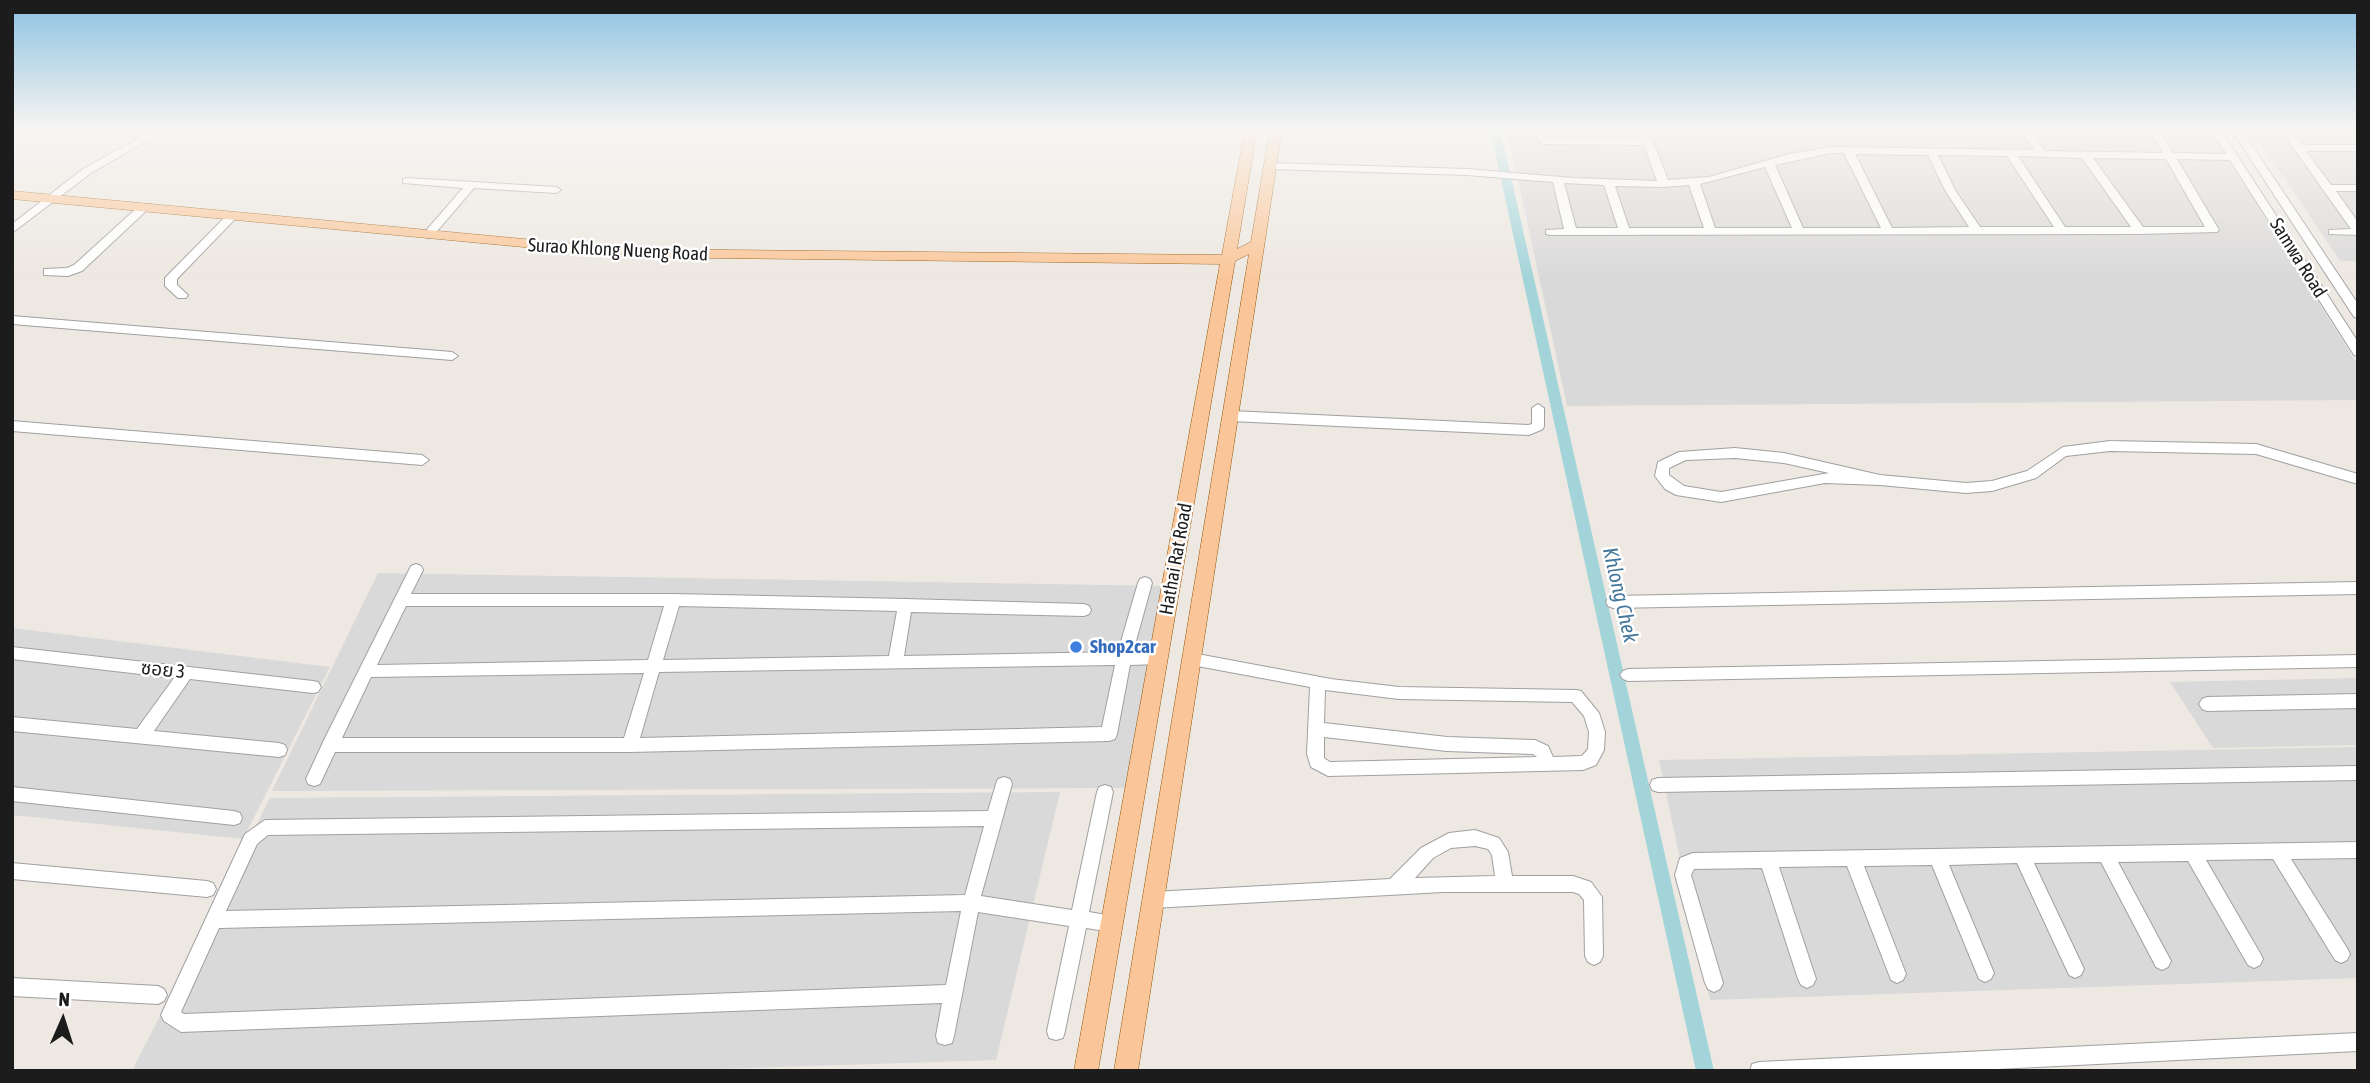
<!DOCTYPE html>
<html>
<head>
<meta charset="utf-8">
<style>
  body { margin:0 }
  #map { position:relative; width:2370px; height:1083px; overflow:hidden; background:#ede8e1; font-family:"Asap Condensed",sans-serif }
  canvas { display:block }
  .frame { position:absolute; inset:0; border:14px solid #1c1c1c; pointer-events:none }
  .north { position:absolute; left:28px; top:985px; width:70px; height:70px; -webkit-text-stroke:5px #fff; paint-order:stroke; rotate:3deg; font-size:19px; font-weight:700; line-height:28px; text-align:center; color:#1c1c1c }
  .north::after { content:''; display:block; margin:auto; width:24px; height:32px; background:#1c1c1c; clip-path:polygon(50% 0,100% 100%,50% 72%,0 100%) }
</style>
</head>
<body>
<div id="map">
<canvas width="2370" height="1083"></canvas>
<div class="frame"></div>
<div class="north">N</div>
</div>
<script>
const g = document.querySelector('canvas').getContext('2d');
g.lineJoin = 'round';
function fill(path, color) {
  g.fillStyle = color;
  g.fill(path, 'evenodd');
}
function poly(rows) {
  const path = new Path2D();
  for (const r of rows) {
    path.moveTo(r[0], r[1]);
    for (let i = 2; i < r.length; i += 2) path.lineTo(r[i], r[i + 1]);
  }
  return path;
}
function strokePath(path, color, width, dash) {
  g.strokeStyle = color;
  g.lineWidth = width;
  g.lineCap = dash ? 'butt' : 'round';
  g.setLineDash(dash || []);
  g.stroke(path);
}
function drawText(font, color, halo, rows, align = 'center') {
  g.font = font + ' "Asap Condensed","Noto Sans Thai",sans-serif';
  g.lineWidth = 5;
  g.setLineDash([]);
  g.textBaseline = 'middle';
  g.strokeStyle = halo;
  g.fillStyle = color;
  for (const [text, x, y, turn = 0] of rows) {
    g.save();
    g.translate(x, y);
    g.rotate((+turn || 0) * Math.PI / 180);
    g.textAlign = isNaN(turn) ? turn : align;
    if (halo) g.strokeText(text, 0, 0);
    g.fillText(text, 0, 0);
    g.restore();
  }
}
fill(poly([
  [1507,129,2209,129,2358,365,2358,400,1567,406],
  [2251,129,2358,129,2358,261,2340,261],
  [378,573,1165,586,1128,788,272,791],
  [12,628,330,667,243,839,12,815],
  [2358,678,2358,745,2213,748,2170,682],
  [2358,747,2358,978,1710,1000,1659,760],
  [1060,792,996,1060,656,1071,132,1071,270,798]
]), '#dad9d9');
fill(poly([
  [1490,129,1500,129,1714,1071,1696,1071,1490,129]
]), '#a2d4da');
const minor = poly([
  [155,129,167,129,91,173,12,233,12,224,83,169,155,129],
  [1532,129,1542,129,1548,138,1639,139,1631,129,1642,129,1653,142,1668,180,1709,177,1789,154,1831,147,2034,150,2020,129,2030,129,2045,151,2163,153,2149,129,2159,129,2173,153,2226,154,2210,129,2220,129,2358,342,2358,356,2354,355,2230,160,2177,159,2219,230,2217,232,2140,234,1550,235,1546,234,1546,230,1564,229,1553,182,1467,175,1270,169,1265,166,1270,163,1467,169,1573,178,1657,181,1644,145,1545,144,1541,143,1532,129],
  [1831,153,1844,153,1881,228,1803,228,1775,165,1831,153],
  [1855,154,1928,155,1945,190,1969,227,1892,228,1855,154],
  [1938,155,2007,156,2054,227,1980,227,1955,190,1938,155],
  [2018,156,2082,158,2131,227,2065,227,2018,156],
  [2093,158,2166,159,2205,227,2143,227,2093,158],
  [1765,167,1792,228,1715,228,1700,184,1765,167],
  [1564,183,1604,185,1618,228,1576,228,1564,183],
  [1689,185,1704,228,1629,228,1615,186,1664,187,1689,185],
  [2231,129,2241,129,2358,304,2358,318,2354,317,2231,129],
  [2280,129,2290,129,2302,145,2358,145,2358,151,2306,151,2331,185,2358,185,2358,191,2336,191,2358,222,2358,235,2329,234,2329,230,2351,229,2280,129],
  [407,178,556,187,561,190,556,193,474,188,432,237,428,238,422,235,424,233,463,188,403,183,403,179,407,178],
  [143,205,147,206,147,210,82,271,68,276,44,275,44,269,67,268,74,265,139,206,143,205],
  [232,213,236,214,236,218,177,279,177,285,188,295,186,298,178,298,165,286,165,278,228,214,232,213],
  [12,316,452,352,458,356,452,360,12,324,12,316],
  [1538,404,1544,408,1544,426,1543,429,1529,435,1231,421,1225,416,1231,411,1528,425,1532,424,1532,408,1538,404],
  [12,421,422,455,429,460,422,465,12,431,12,421],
  [2110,441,2256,444,2358,474,2358,484,2256,454,2110,451,2066,456,2036,478,1992,491,1966,493,1880,485,1825,483,1721,502,1676,495,1665,489,1655,476,1658,462,1679,452,1735,448,1784,453,1880,475,1966,483,1992,481,2027,471,2063,447,2110,441],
  [1735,458,1784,463,1829,473,1721,492,1684,486,1669,475,1669,468,1686,460,1735,458],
  [416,564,421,566,423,570,411,594,673,594,905,599,1084,604,1089,606,1091,610,1089,614,1084,616,911,612,904,656,1118,652,1138,583,1140,579,1145,577,1150,579,1152,583,1133,652,1159,652,1164,654,1167,658,1164,662,1159,664,1130,665,1117,734,1115,739,1109,741,630,752,335,752,320,784,314,786,308,784,306,779,324,740,411,566,416,564],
  [406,606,664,606,648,660,377,665,406,606],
  [679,606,897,611,889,656,663,660,679,606],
  [1115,665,1102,727,640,738,659,672,1115,665],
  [644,673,624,738,342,738,371,677,644,673],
  [2358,582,2358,594,1613,608,1608,606,1606,602,1608,598,1613,596,2358,582],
  [12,647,313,681,318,682,321,687,318,692,313,693,190,679,154,731,279,743,285,745,287,750,285,755,279,757,12,731,12,717,137,729,174,678,12,659,12,647],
  [1192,653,1331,679,1399,687,1576,690,1581,691,1599,713,1605,732,1604,750,1596,765,1583,770,1328,776,1311,767,1307,754,1310,687,1192,665,1187,663,1184,659,1187,655,1192,653],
  [1325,690,1399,699,1572,702,1584,716,1589,732,1588,749,1582,756,1553,757,1548,746,1535,740,1447,737,1324,723,1325,690],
  [1324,737,1447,751,1533,754,1537,757,1330,762,1324,758,1324,737],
  [2358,655,2358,667,1628,681,1623,679,1620,675,1623,671,1628,669,2358,655],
  [2358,694,2358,708,2207,711,2202,709,2199,704,2202,699,2207,697,2358,694],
  [2358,766,2358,780,1658,792,1652,790,1650,785,1652,780,1658,778,2358,766],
  [1004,777,1010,779,1012,784,981,896,1072,910,1097,792,1099,787,1105,785,1111,787,1113,792,1089,912,1112,916,1118,918,1121,924,1118,930,1112,932,1086,928,1065,1031,1063,1038,1056,1040,1049,1038,1047,1031,1069,926,978,912,954,1036,952,1043,945,1045,938,1043,936,1036,942,1003,181,1032,164,1021,161,1015,245,834,265,820,988,811,996,784,998,779,1004,777],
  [984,826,965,895,226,911,257,844,268,835,984,826],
  [961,911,946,985,184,1014,181,1012,219,928,961,911],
  [12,787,234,811,240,813,242,818,240,823,234,825,12,801,12,787],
  [1475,830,1499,838,1508,852,1512,876,1573,876,1591,882,1602,897,1603,956,1600,962,1594,965,1588,962,1585,956,1584,900,1579,894,1573,892,1443,892,1153,908,1147,906,1144,900,1147,894,1153,892,1390,879,1421,848,1449,833,1475,830],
  [1475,846,1488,849,1492,855,1495,876,1415,878,1433,858,1451,848,1475,846],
  [2358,842,2358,858,2291,859,2347,948,2350,954,2347,960,2341,963,2335,960,2273,859,2206,860,2260,953,2263,959,2260,965,2254,968,2248,965,2188,861,2118,862,2171,961,2168,967,2162,970,2156,967,2101,862,2034,863,2084,969,2081,975,2075,978,2069,975,2017,863,1949,865,1994,973,1991,979,1985,982,1979,979,1932,865,1864,866,1906,974,1903,980,1897,983,1891,980,1847,866,1779,867,1816,979,1813,985,1807,988,1801,985,1798,979,1762,868,1694,869,1691,875,1723,983,1720,989,1714,992,1708,989,1705,983,1675,875,1680,858,1693,853,2358,842],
  [12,863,207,881,213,883,216,889,213,895,207,897,12,879,12,863],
  [12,978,158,986,164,989,167,995,164,1001,158,1004,12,996,12,978],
  [2358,1033,2358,1051,1957,1071,1750,1071,1752,1064,1759,1062,2358,1033]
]);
const major = poly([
  [1245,129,1257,129,1237,249,1251,242,1270,129,1282,129,1138,1071,1114,1071,1249,254,1235,261,1098,1071,1074,1071,1220,264,630,257,12,199,12,191,630,249,1222,255,1245,129]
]);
strokePath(minor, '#a0a0a0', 2);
strokePath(major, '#915303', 1);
fill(minor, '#fff');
fill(major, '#fac699');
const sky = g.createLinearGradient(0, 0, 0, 280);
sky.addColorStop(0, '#8cc1e2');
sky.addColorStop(0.46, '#f7f5f2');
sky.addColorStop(1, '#f7f5f200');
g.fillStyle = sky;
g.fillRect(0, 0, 2370, 280);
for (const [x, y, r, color] of [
  [1076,647,7,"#3f7fe0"]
]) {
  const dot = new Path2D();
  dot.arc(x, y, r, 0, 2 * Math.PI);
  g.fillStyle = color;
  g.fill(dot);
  strokePath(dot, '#fff', 2.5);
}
drawText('19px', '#1c1c1c', '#fff', [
  ["Surao Khlong Nueng Road",618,250,3],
  ["Samwa Road",2298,258,58],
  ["Hathai Rat Road",1176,559,-80],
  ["ซอย 3",163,670,6]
]);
drawText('bold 19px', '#366cbe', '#fff', [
  ["Shop2car",1090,647]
], 'left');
drawText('italic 21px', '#45789a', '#fff', [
  ["Khlong Chek",1620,595,77]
]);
</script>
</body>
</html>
